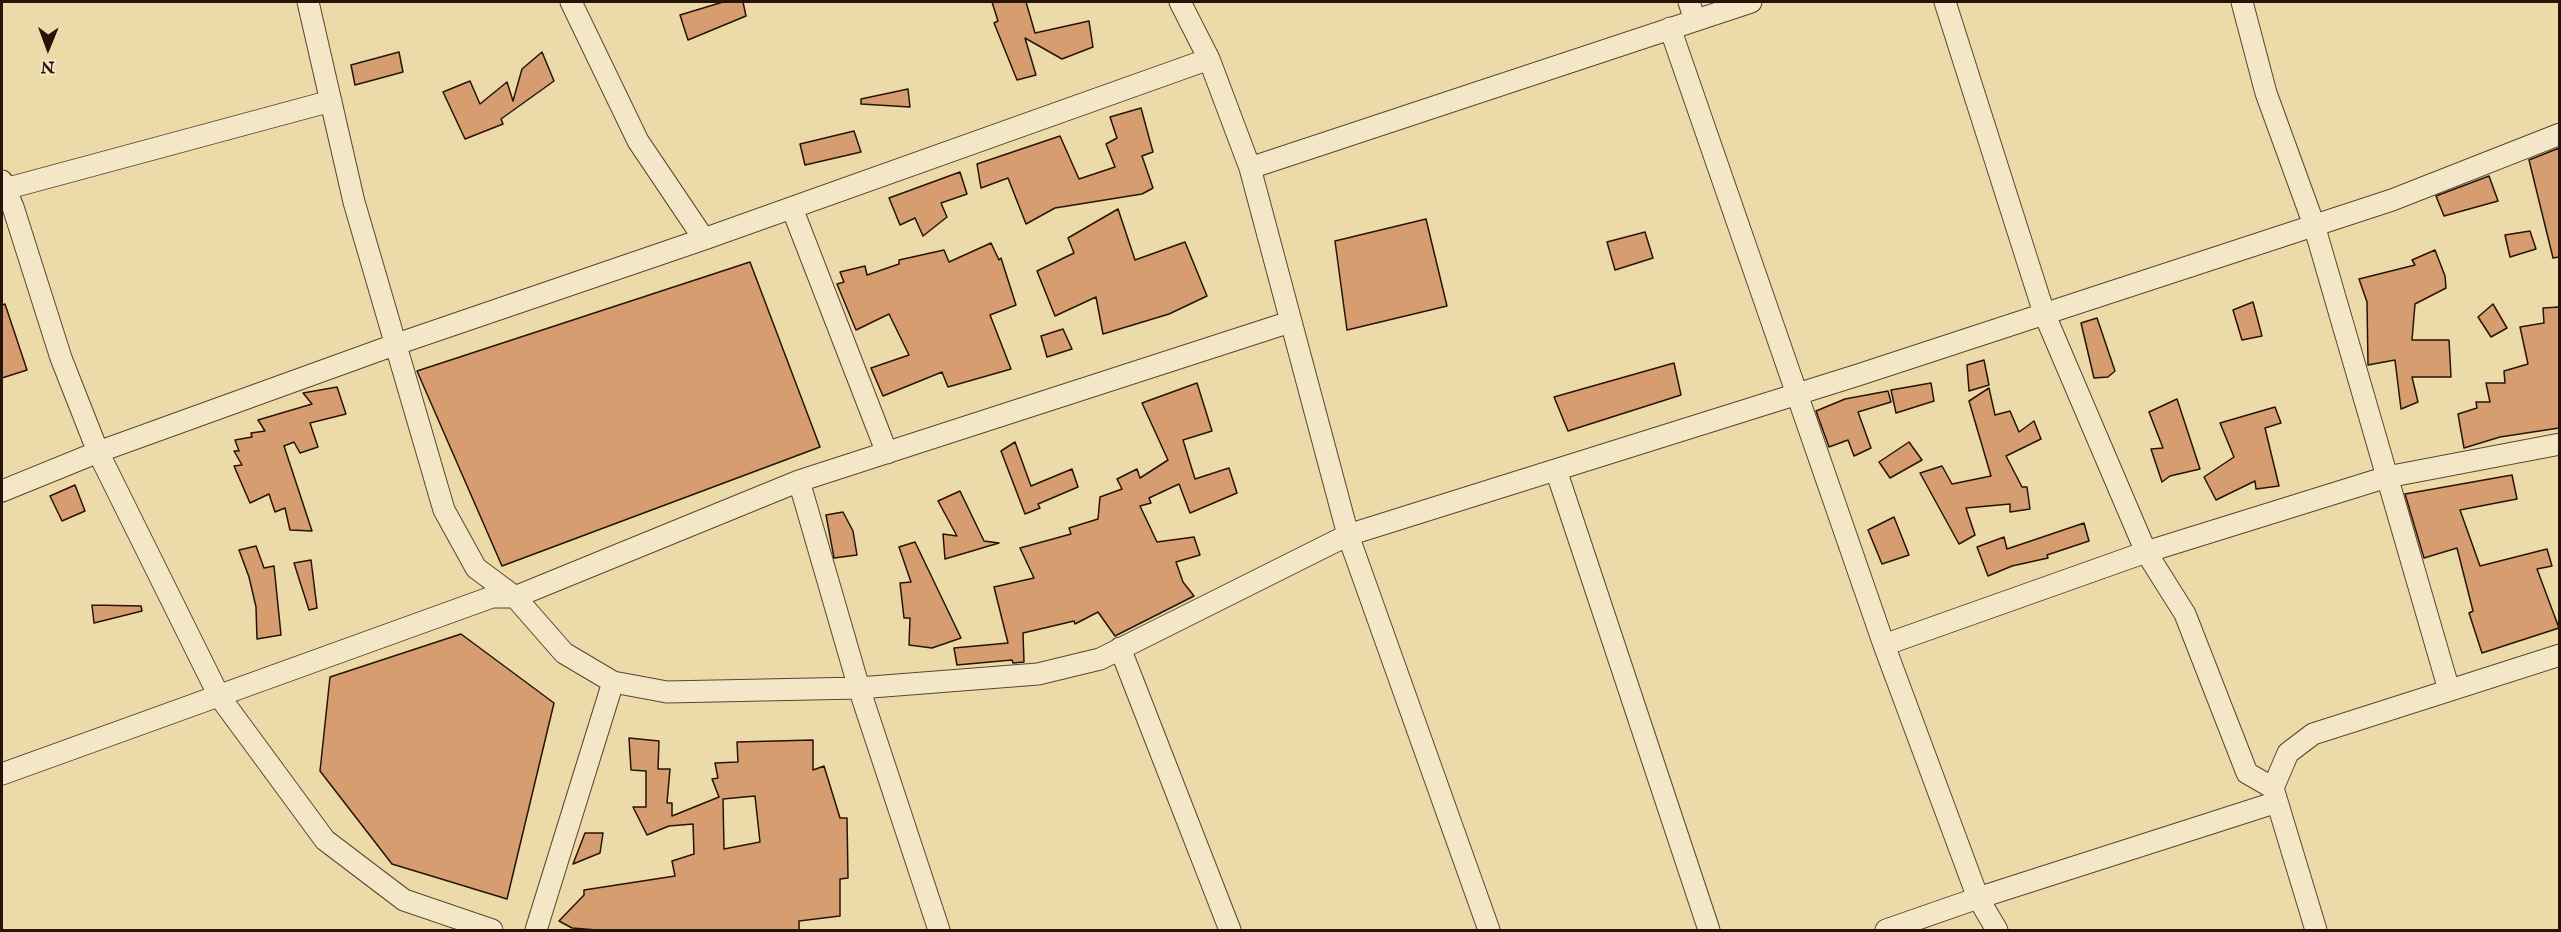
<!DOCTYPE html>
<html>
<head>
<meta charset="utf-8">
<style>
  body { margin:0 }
  #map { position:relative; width:2561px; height:932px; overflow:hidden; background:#ecdaa9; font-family:"IM FELL English",serif }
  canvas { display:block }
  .frame { position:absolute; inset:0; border:3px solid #271408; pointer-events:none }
  .north { position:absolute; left:18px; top:18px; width:60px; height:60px; -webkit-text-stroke:4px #f3e7c7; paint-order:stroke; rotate:181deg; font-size:16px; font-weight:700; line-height:24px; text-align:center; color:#271408 }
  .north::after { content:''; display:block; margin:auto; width:21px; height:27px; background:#271408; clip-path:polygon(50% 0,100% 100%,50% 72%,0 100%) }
</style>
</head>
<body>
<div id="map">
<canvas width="2561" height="932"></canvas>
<div class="frame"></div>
<div class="north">N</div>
</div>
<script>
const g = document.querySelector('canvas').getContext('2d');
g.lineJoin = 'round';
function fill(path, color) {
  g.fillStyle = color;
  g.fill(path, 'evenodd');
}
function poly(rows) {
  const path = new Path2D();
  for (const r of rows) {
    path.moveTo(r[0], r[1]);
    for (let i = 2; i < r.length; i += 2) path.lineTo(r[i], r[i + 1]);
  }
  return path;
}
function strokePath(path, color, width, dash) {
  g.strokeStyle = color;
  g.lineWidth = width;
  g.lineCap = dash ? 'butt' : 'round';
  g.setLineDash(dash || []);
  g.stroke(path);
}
const building = poly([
  [723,2,743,2,746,16,688,40,680,15,723,2],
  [992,2,1026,2,1035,33,1089,21,1093,47,1062,59,1025,38,1036,75,1017,80,994,23,998,21,992,2],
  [399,52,403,72,355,85,351,65,399,52],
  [542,52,554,81,501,119,503,124,465,139,443,92,470,81,480,104,507,82,513,101,522,69,542,52],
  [908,89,910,107,861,104,861,99,908,89],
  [1141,108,1153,152,1142,156,1153,188,1142,194,1055,208,1026,224,1008,178,981,188,977,164,1060,136,1079,179,1115,167,1106,144,1117,138,1110,117,1141,108],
  [854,131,861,152,805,165,800,144,854,131],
  [2559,148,2559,257,2553,258,2529,160,2559,148],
  [960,172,967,194,941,203,947,217,923,236,915,218,900,225,889,198,960,172],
  [2489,176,2498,201,2444,216,2436,196,2489,176],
  [1118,209,1135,260,1185,242,1207,296,1169,314,1103,334,1096,297,1055,316,1037,271,1074,253,1068,238,1118,209],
  [1426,219,1447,306,1347,330,1335,241,1426,219],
  [2530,231,2536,249,2510,257,2505,235,2530,231],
  [1645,232,1653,258,1615,270,1607,242,1645,232],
  [991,243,999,260,1001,258,1016,305,990,315,1011,369,948,387,942,372,883,396,871,368,909,355,889,314,856,330,837,284,844,282,840,272,865,266,867,275,899,264,899,260,944,250,949,262,991,243],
  [2435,250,2445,276,2446,288,2415,304,2412,340,2449,340,2451,377,2412,377,2418,402,2401,409,2395,360,2368,365,2367,302,2359,279,2415,265,2412,260,2435,250],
  [750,262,820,447,502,566,417,371,750,262],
  [2253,302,2262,336,2242,340,2233,310,2253,302],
  [5,304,27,370,2,378,2,305,5,304],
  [2493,304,2507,328,2491,337,2478,317,2493,304],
  [2559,307,2559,428,2500,437,2464,448,2458,414,2477,408,2476,402,2490,402,2486,383,2505,383,2504,371,2528,364,2520,327,2544,323,2543,308,2559,307],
  [2097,318,2115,371,2108,377,2094,378,2081,323,2097,318],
  [1063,329,1072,349,1047,357,1041,336,1063,329],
  [1984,360,1989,385,1969,391,1967,365,1984,360],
  [1674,363,1681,395,1568,431,1554,397,1674,363],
  [1197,383,1212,431,1183,440,1195,479,1229,468,1237,493,1190,513,1179,484,1149,498,1151,503,1140,506,1157,542,1194,537,1200,555,1176,562,1183,582,1194,596,1115,636,1098,612,1075,624,1074,621,1023,633,1024,662,1013,663,1012,660,957,665,954,648,1008,643,994,587,1034,578,1020,548,1071,534,1069,528,1098,519,1100,497,1122,489,1117,479,1137,469,1140,478,1168,460,1142,403,1197,383],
  [1931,383,1934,401,1896,413,1891,390,1931,383],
  [337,387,346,414,310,423,318,447,300,453,294,442,284,446,312,531,290,530,285,508,275,512,269,494,250,503,234,466,242,465,234,451,239,451,235,440,252,437,251,433,265,431,258,420,312,404,303,393,337,387],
  [1989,388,1995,415,2010,411,2019,432,2034,421,2041,439,2006,456,2022,487,2027,487,2030,509,2010,512,2010,504,1966,508,1975,535,1959,544,1920,473,1942,466,1952,484,1991,476,1969,401,1989,388],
  [1888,391,1891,402,1858,412,1871,448,1854,456,1848,440,1829,447,1816,411,1845,399,1888,391],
  [2177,399,2200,469,2170,476,2162,482,2151,449,2163,448,2149,412,2177,399],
  [2275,407,2281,423,2265,428,2279,486,2256,489,2255,481,2216,500,2204,477,2234,457,2220,423,2275,407],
  [1015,442,1031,486,1072,469,1078,487,1038,504,1040,508,1025,514,1001,451,1015,442],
  [1909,442,1922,460,1890,478,1879,462,1909,442],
  [2512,475,2517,499,2460,510,2480,566,2547,549,2552,566,2537,569,2559,628,2482,653,2469,613,2473,611,2457,548,2424,558,2405,494,2512,475],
  [75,485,85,511,62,521,50,496,75,485],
  [960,491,984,541,999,543,945,559,943,534,957,536,938,501,960,491],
  [843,512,853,531,857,555,834,558,826,515,843,512],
  [1894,517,1909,555,1882,564,1868,530,1894,517],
  [2084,523,2089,541,2047,555,2048,558,2012,566,1988,576,1977,547,2004,537,2007,549,2084,523],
  [915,542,961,638,932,648,909,645,910,618,904,618,900,583,911,582,899,547,915,542],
  [256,546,264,568,274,566,281,635,257,639,256,607,249,577,239,550,256,546],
  [311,560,317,608,309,610,294,563,311,560],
  [92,605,141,606,142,611,94,623,92,605],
  [461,634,554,703,507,899,392,864,320,771,330,677,461,634],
  [629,738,659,741,658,769,670,769,667,803,672,803,672,816,719,797,712,779,718,778,715,763,738,762,737,742,813,740,813,770,824,766,840,818,847,818,848,878,840,879,840,916,799,921,799,930,597,930,572,928,559,921,584,895,584,890,675,876,672,861,694,854,693,824,669,826,647,835,633,807,646,807,646,771,631,770,629,738],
  [755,796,760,842,724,849,723,799,755,796],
  [585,833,603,833,600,853,573,864,585,833]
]);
fill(building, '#d69d71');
strokePath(building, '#271408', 1.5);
const minor = poly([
  [308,2,354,202,444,510,476,568,515,597,564,653,613,682,667,692,859,688,1038,674,1100,659,1348,535,1858,375,2392,200,2560,134],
  [571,2,638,141,704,239],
  [1180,2,1209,59,1250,168,1348,535,1489,930],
  [1689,2,1695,20],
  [1945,2,2044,313,2146,552,2185,614,2247,773,2273,788],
  [2242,2,2266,93,2314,225,2449,690],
  [1670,28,1884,645,1978,898,1997,930],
  [1250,168,1751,2],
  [2,181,13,207,61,358,98,452,219,696,325,840,404,900,492,930],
  [5,189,331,101],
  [792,208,887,453],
  [1556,470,1709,930],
  [799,481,859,688,939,930],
  [2,491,98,452,394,345,704,239,1209,59],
  [1884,645,2146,552,2387,477,2560,444],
  [1120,648,1230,930],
  [2,774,492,597,515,597,799,481,1290,322],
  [536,930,613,682],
  [1886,930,1978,898,2277,802],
  [2316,930,2273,788,2288,753,2313,734,2560,655]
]);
strokePath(minor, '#584630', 23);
strokePath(minor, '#f3e7c7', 21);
</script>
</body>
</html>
